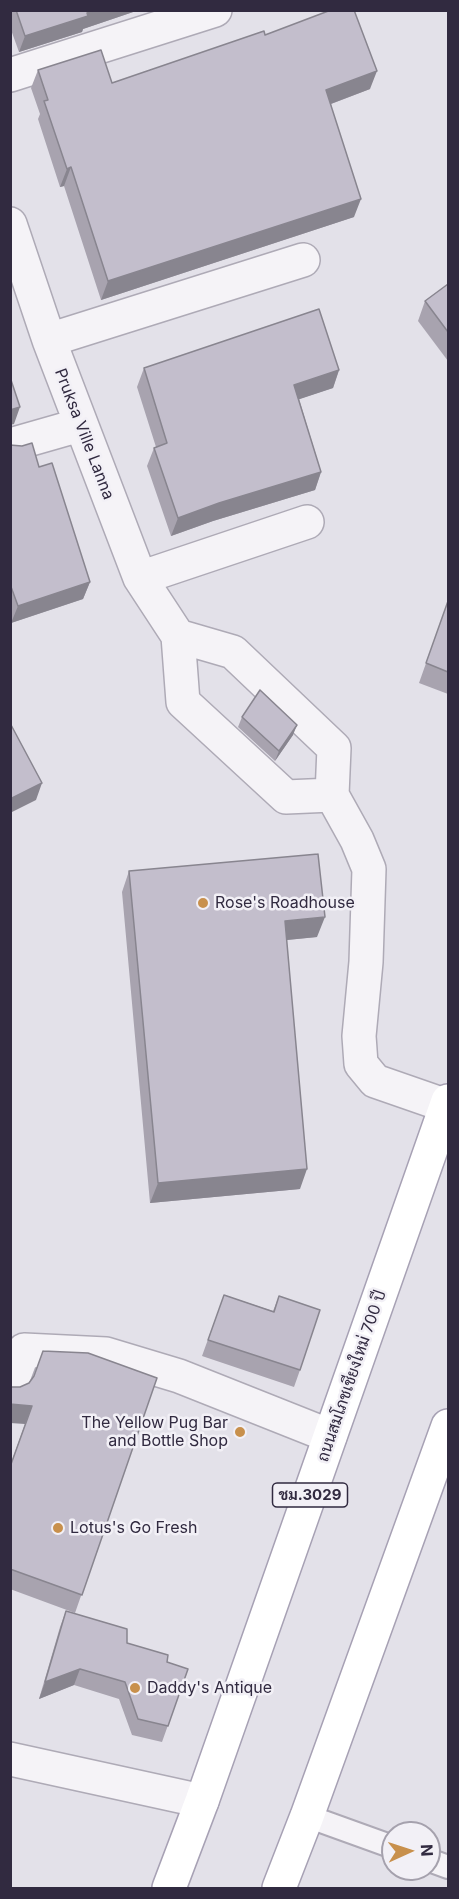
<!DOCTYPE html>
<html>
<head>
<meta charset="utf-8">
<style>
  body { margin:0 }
  #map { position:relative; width:459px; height:1899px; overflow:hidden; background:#e3e1e9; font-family:Inter,sans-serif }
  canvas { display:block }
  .frame { position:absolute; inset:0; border:12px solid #312a40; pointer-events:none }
  .north { position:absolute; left:381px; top:1821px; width:60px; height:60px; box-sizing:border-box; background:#f2f0f6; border:2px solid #a5a1ad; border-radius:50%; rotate:87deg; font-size:16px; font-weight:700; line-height:24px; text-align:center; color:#312a40 }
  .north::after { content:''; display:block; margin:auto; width:21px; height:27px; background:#c8904c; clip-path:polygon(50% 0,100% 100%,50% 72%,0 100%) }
</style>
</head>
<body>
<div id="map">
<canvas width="459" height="1899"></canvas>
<div class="frame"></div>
<div class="north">N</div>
</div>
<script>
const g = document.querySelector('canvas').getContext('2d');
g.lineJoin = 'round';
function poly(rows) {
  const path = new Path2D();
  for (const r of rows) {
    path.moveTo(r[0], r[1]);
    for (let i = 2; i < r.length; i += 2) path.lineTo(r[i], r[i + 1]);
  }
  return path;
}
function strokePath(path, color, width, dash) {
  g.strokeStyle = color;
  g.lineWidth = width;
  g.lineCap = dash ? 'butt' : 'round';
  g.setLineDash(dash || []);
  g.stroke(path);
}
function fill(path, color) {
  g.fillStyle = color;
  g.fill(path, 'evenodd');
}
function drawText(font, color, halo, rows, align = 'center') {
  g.font = font + ' Inter,Sarabun,sans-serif';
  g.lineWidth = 5;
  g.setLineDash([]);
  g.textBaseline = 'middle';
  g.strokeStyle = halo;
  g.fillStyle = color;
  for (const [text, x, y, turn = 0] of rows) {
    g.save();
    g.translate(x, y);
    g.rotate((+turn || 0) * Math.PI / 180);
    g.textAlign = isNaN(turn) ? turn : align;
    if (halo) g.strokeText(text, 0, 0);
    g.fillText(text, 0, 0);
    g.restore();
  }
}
const service = poly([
  [307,1816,393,1847],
  [429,1860,448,1867]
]);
const minor = poly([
  [10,75,215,10],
  [10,224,49,340,140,578,178,636,183,702,286,797,332,795],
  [49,340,303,260],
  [10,445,80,425],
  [140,578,307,522],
  [178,636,233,652,334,748,332,795],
  [332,795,357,840,369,869,366,962,359,1036,361,1064,375,1081,447,1106],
  [10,1387,24,1350,106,1354,179,1376,330,1436],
  [10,1759,202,1801]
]);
const primary = poly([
  [169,1888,202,1801,448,1101],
  [279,1888,307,1816,448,1426]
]);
strokePath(service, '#aeaab6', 26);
strokePath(minor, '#aeaab6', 36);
strokePath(primary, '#a7a1b4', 36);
strokePath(service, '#f5f3f7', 22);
strokePath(minor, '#f5f3f7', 33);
strokePath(primary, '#fff', 33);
fill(poly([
  [10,10,139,10,83,29,82,32,19,52,10,27],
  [265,35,370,89,331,104,354,217,101,300,64,186,60,187,38,119,40,114,31,88,38,70,112,83],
  [448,284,448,361,418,321,425,301],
  [144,368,339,370,333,388,299,399,321,472,315,490,213,521,171,536,147,466,154,448,156,447,137,387],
  [10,445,39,467,90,582,83,599,11,623],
  [448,601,448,694,419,683],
  [242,717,293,735,275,761,238,727],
  [129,871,317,937,286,940,300,1189,150,1203,122,892],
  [224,1295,273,1311,279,1296,300,1370,294,1387,202,1356],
  [157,1378,75,1613,10,1589,10,1466,25,1424,20,1387],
  [66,1611,127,1643,167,1662,188,1669,162,1742,132,1735,119,1699,74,1685,39,1699,60,1627]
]), '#a8a3af');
fill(poly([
  [96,10,139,10,83,29,82,32,19,52,25,36],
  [377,71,370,89,320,108,326,90],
  [71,167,64,186,60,187,67,169],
  [361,199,354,217,101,300,108,281],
  [339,370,333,388,288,403,294,385],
  [20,407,14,424,10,425,10,410],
  [321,472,315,490,213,521,171,536,178,518,219,503],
  [90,582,83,599,11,623,18,606],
  [297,725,293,735,275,761,279,751],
  [42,783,36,800,10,813,10,799],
  [325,917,317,937,277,941,285,921],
  [307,1169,300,1189,150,1203,158,1183],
  [10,1404,32,1406,25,1424,10,1423],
  [80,1669,74,1685,39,1699,45,1682]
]), '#88858f');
const building = poly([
  [16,10,96,10,87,13,88,16,25,36,16,10],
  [331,10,354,10,377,71,326,90,361,199,108,281,71,167,67,169,44,101,48,100,38,70,101,50,112,83,264,31,265,35,331,10],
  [448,284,448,332,425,301,448,284],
  [319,309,339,370,294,385,321,472,219,503,178,518,154,448,167,443,144,368,319,309],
  [10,377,20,407,10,410,10,377],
  [32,443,39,467,52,463,90,582,18,606,10,584,10,445,22,446,32,443],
  [448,601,448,672,426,663,448,601],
  [260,690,297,725,279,751,242,717,260,690],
  [10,723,42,783,10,799,10,723],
  [318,854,325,917,285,921,307,1169,158,1183,129,871,318,854],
  [224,1295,274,1312,279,1296,320,1310,300,1370,208,1340,224,1295],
  [43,1351,88,1353,157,1378,82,1595,10,1569,10,1467,32,1406,10,1404,10,1387,20,1387,29,1383,34,1376,43,1351],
  [66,1611,127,1629,127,1643,168,1655,167,1662,188,1669,168,1726,138,1719,125,1682,80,1669,45,1682,66,1611]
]);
fill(building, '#c3becc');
strokePath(building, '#88858f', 1.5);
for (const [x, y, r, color] of [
  [203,903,6,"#c8904c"],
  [240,1432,6,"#c8904c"],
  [58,1528,6,"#c8904c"],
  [135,1688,6,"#c8904c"]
]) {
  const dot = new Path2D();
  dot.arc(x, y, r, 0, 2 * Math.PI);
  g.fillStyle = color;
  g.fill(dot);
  strokePath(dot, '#f2f0f6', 2);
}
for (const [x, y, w] of [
  [310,1495,75]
]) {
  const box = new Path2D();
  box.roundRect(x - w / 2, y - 12, w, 24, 4.5);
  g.fillStyle = '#f2f0f6';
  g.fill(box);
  strokePath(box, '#312a40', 1.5);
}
drawText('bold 15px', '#312a40', null, [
  ["ชม.3029",310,1495]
]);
drawText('16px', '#312a40', '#f2f0f6', [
  ["Pruksa Ville Lanna",84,434,69],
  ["ถนนสมโภชเชียงใหม่ 700 ปี",352,1376,-71]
]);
drawText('16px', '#312a40', '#f2f0f6', [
  ["Rose's Roadhouse",215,903],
  ["The Yellow Pug Bar",228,1423,"right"],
  ["and Bottle Shop",228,1441,"right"],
  ["Lotus's Go Fresh",70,1528],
  ["Daddy's Antique",147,1688]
], 'left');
</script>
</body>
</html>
